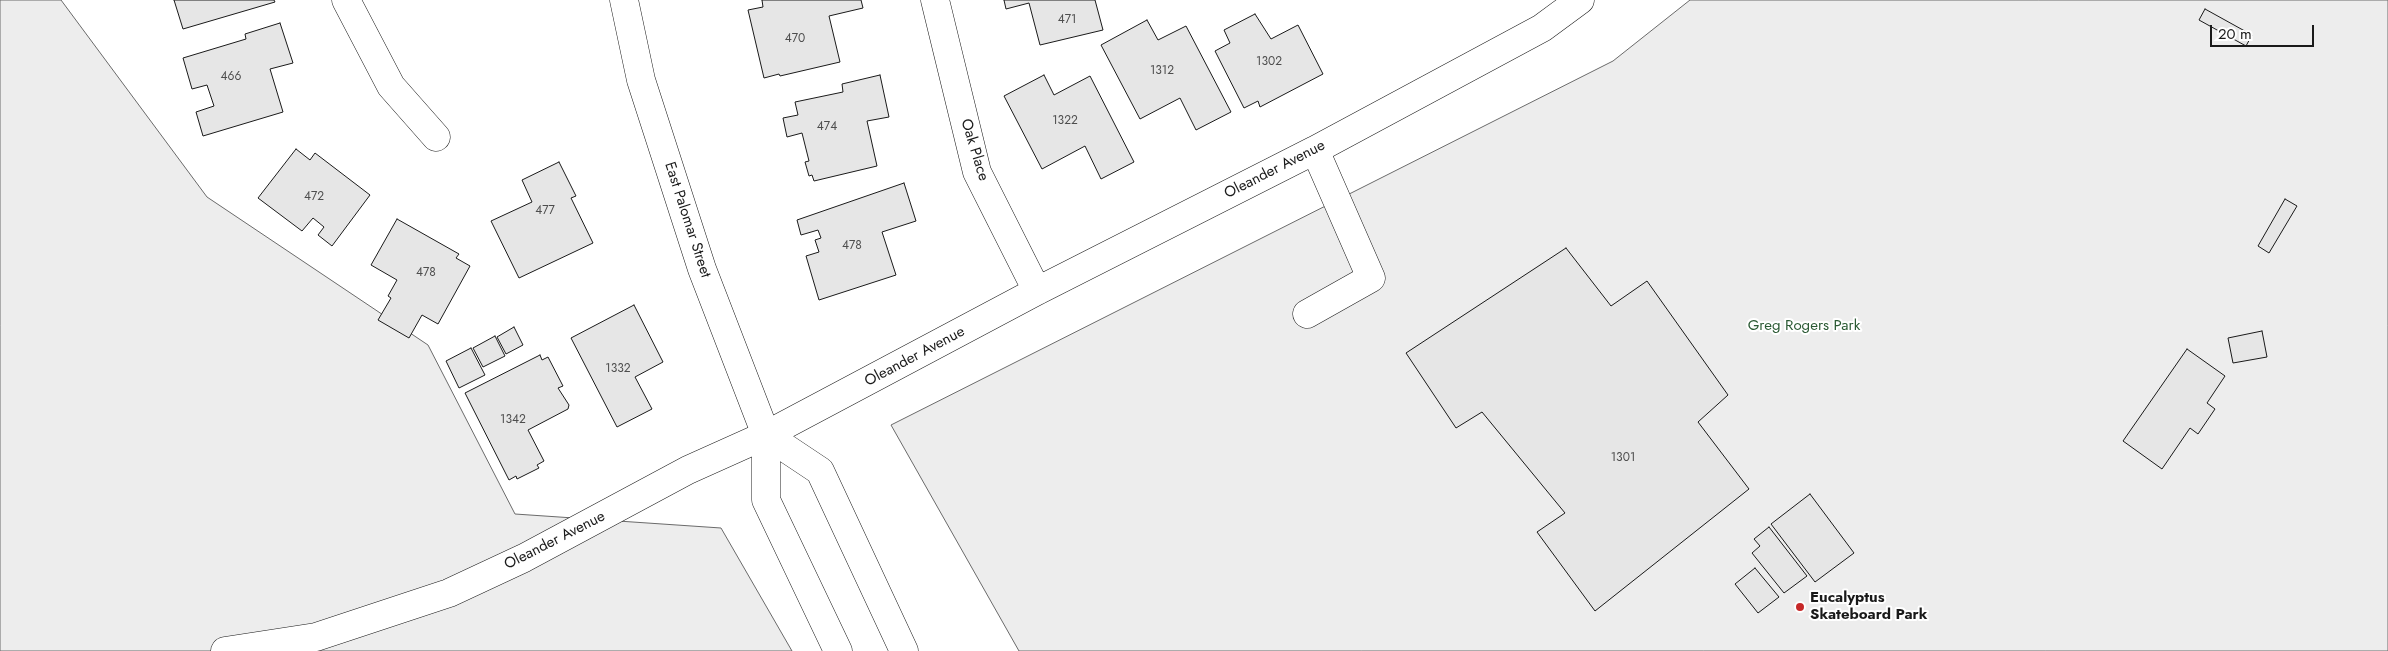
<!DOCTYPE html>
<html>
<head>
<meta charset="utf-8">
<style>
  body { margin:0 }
  #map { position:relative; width:2388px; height:651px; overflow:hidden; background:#fff; font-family:Jost,sans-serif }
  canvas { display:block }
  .scale { position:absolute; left:2210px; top:25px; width:104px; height:22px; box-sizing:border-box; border:2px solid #1a1a1a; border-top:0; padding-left:6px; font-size:15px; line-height:18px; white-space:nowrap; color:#1a1a1a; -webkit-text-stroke:4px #fff; paint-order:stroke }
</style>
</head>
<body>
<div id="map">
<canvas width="2388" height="651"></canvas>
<div class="scale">20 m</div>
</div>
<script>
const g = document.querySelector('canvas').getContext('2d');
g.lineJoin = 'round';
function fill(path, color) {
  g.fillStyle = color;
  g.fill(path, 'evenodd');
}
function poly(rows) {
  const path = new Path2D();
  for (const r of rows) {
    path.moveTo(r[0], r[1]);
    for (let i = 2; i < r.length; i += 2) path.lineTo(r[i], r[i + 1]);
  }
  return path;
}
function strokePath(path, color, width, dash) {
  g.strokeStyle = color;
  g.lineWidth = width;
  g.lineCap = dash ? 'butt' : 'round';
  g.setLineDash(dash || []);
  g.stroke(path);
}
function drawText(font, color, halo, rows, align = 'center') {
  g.font = font + ' Jost,sans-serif';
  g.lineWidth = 4;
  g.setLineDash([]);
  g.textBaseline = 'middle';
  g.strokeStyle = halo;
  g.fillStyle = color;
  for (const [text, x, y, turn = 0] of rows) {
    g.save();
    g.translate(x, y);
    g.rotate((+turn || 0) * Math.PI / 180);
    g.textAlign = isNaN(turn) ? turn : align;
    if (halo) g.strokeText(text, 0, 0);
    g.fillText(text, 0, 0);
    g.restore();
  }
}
const built = poly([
  [0,0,61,0,207,197,428,345,515,514,721,528,792,651,0,651,0,0],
  [1690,0,2388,0,2388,651,1019,651,891,425,1613,61,1690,0]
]);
fill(built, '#ededed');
strokePath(built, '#6a6a6a', 1);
const building = poly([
  [174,0,274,0,275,2,183,29,174,0],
  [762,0,861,0,863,8,829,16,840,62,780,76,779,74,764,78,748,10,763,7,762,0],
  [1004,0,1095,0,1103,30,1040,45,1029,3,1006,9,1004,0],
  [2205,9,2252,35,2246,46,2199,20,2205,9],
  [1255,14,1271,39,1298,25,1323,74,1260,107,1258,101,1244,108,1215,51,1230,43,1224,30,1255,14],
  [1147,20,1158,40,1186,26,1231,112,1196,130,1180,98,1140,119,1101,45,1147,20],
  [280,23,293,63,270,69,283,112,203,136,196,112,214,106,207,85,192,89,183,58,246,39,245,34,280,23],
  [880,75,889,117,867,121,877,166,814,181,812,175,809,176,805,162,809,161,802,133,787,137,783,118,798,115,795,102,843,92,842,84,880,75],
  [1044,75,1054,95,1090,76,1134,162,1101,179,1085,146,1042,169,1004,96,1044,75],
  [296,149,310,160,315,153,370,195,332,246,318,235,324,227,313,218,302,231,258,198,296,149],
  [559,162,576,196,571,198,593,243,519,278,491,221,532,202,522,180,559,162],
  [904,183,916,221,882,232,896,275,819,300,806,256,819,252,815,240,821,238,818,230,801,235,797,220,904,183],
  [2285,199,2297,206,2269,253,2258,246,2285,199],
  [397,219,459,254,456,258,470,266,438,324,422,315,409,338,378,320,391,298,388,296,397,280,371,265,397,219],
  [1566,248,1611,306,1647,281,1728,395,1698,422,1749,489,1595,611,1537,532,1565,513,1482,412,1456,428,1406,353,1566,248],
  [634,305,663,362,635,377,652,409,617,427,571,338,634,305],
  [514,327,523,345,506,354,497,337,514,327],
  [2262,331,2267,357,2233,363,2228,338,2262,331],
  [495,336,505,356,483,367,473,348,495,336],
  [471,348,485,375,459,388,446,361,471,348],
  [2187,349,2225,376,2207,403,2215,409,2198,434,2190,428,2162,469,2123,441,2187,349],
  [540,355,542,360,548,357,563,386,558,388,569,405,568,409,528,430,544,461,537,465,539,468,517,479,516,476,509,480,465,393,540,355],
  [1810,494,1854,553,1815,582,1771,524,1810,494],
  [1769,527,1807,576,1784,593,1752,553,1760,546,1754,539,1769,527],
  [1755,568,1779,597,1758,613,1735,584,1755,568]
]);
fill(building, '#e6e6e6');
strokePath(building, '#1a1a1a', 1);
const minor = poly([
  [346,0,391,86,436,137],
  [935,0,977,172,1037,291],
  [1307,314,1371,278,1315,150],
  [225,651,316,637,449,593,524,558,688,470,766,435,1037,291,1315,150,1542,28,1580,0]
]);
const major = poly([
  [624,0,641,80,702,269,766,435,766,500,838,651],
  [766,435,820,471,904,651]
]);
strokePath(minor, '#1a1a1a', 29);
strokePath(major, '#1a1a1a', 29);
strokePath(minor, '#fff', 28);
strokePath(major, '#fff', 28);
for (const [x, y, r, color] of [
  [1800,607,5,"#c62828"]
]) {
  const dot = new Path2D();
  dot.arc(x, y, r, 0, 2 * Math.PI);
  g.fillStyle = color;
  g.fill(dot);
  strokePath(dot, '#fff', 2);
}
drawText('12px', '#4d4d4d', null, [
  ["471",1067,20],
  ["470",795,39],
  ["1302",1269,62],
  ["1312",1162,71],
  ["466",231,77],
  ["1322",1065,121],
  ["474",827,127],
  ["472",314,197],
  ["477",545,211],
  ["478",852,246],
  ["478",426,273],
  ["1332",618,369],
  ["1342",513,420],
  ["1301",1623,458]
]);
drawText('15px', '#1a1a1a', '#fff', [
  ["Oak Place",974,150,73],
  ["Oleander Avenue",1275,170,-27],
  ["East Palomar Street",687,220,72],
  ["Oleander Avenue",915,357,-28],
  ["Oleander Avenue",555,541,-27]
]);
drawText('15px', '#2b5a34', '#fff', [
  ["Greg Rogers Park",1804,326]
]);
drawText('bold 15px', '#1a1a1a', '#fff', [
  ["Eucalyptus",1810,598],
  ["Skateboard Park",1810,615]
], 'left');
</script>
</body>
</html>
